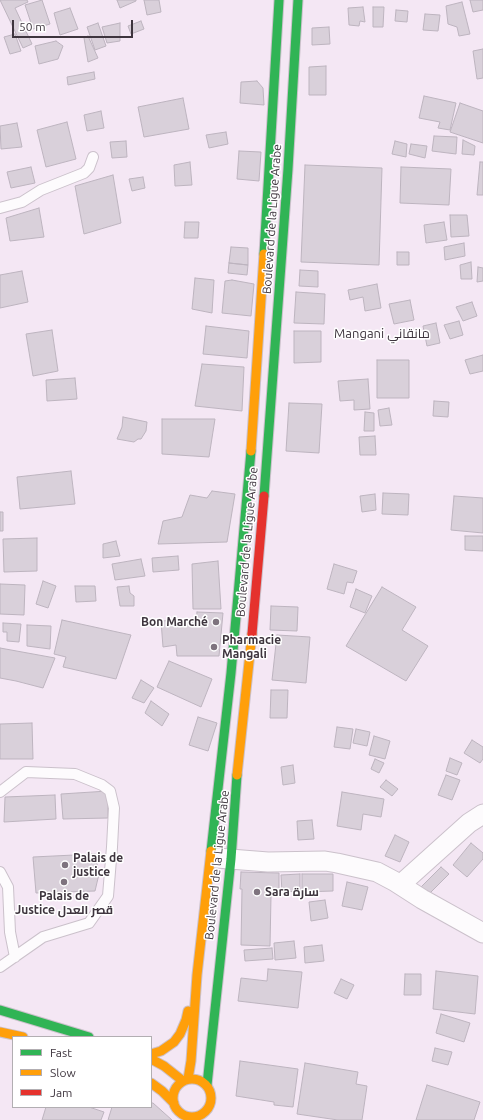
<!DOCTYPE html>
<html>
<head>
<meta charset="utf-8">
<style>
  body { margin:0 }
  #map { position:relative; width:483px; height:1120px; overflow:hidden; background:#f4e7f4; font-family:Ubuntu,sans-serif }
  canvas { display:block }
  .legend { position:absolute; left:12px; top:1036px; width:140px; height:72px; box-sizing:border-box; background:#fff; border:1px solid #b2aeb2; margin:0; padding:5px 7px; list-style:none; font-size:12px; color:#3e353e }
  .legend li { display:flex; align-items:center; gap:8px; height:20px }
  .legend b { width:20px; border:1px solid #b2aeb2 }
  .scale { position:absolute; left:12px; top:20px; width:121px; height:18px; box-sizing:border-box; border:2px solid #3e353e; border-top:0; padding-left:5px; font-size:12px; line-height:14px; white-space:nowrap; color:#3e353e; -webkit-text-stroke:3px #fff; paint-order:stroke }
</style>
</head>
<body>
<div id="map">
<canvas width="483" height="1120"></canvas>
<ul class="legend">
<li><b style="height:5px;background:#30b455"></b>Fast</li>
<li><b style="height:5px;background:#ff9f0a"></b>Slow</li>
<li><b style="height:5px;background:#e5322d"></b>Jam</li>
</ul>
<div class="scale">50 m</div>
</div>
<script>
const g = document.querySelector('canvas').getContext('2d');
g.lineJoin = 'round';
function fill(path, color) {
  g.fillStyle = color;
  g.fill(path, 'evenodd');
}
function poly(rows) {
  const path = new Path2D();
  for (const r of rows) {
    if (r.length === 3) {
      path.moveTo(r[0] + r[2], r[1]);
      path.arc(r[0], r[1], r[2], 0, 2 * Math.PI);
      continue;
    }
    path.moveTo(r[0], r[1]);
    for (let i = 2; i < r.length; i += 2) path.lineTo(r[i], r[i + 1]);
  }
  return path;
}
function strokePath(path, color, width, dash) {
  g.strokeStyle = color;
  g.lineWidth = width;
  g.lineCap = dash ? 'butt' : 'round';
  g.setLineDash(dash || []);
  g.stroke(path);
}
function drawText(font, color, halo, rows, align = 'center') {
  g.font = font + ' Ubuntu,Cairo,sans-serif';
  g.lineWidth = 3;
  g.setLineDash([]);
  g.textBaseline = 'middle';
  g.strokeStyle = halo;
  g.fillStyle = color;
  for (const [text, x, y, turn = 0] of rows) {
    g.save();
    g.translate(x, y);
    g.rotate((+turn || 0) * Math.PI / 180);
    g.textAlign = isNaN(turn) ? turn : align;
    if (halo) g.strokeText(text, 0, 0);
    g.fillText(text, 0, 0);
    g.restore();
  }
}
const building = poly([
  [0,0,27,0,28,2,15,8,32,44,23,48,0,0],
  [42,0,50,24,33,29,25,5,42,0],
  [117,0,136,0,136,1,120,8,117,0],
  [144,0,159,0,161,12,147,15,144,0],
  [470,0,483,0,483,10,473,12,470,0],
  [462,2,470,34,459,36,457,27,448,24,446,6,462,2],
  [363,7,365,22,360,21,359,26,349,25,348,8,363,7],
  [373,7,384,7,383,27,373,27,373,7],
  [70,8,78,29,60,35,54,13,70,8],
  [396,10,408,11,407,22,395,21,396,10],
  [425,14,440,15,438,31,423,30,425,14],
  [141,21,144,29,131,34,128,26,141,21],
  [98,23,106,46,95,50,87,27,98,23],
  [120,23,120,41,107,43,102,27,120,23],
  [329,27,330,44,312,45,312,28,329,27],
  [15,34,21,51,10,54,4,37,15,34],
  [88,36,98,58,88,62,84,38,88,36],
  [56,41,63,46,58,59,39,64,35,46,56,41],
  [483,49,483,78,477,79,473,51,483,49],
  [326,66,326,95,309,95,309,67,326,66],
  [94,72,95,79,68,85,67,77,94,72],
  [257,81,263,88,264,105,240,103,241,82,257,81],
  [424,96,456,103,450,130,438,128,440,122,419,118,424,96],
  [183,98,189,129,144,137,138,107,183,98],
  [460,103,483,111,483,143,450,132,460,103],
  [101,111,104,128,87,131,84,115,101,111],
  [67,122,76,159,46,167,37,130,67,122],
  [17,123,22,147,1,149,0,126,17,123],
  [226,132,228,144,209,148,206,135,226,132],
  [434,136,457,137,456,154,432,151,434,136],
  [463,140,475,146,474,155,462,154,463,140],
  [126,141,127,157,112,158,110,142,126,141],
  [395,141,407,144,406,157,392,154,395,141],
  [411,144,427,146,425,158,409,154,411,144],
  [239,151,261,152,259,181,237,179,239,151],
  [190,162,192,185,175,186,174,165,190,162],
  [480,162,483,162,483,195,477,195,480,162],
  [305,165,382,168,379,265,301,262,305,165],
  [31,167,35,183,11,188,7,172,31,167],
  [401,167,451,169,449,205,400,203,401,167],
  [113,175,121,223,84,234,75,186,113,175],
  [143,177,145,188,132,191,129,179,143,177],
  [39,208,44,237,10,241,6,218,39,208],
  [450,215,467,215,469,236,451,237,450,215],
  [185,222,199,222,198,238,184,238,185,222],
  [444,222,447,240,426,243,424,225,444,222],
  [464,243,465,256,445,260,444,247,464,243],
  [231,247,248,248,248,265,229,263,231,247],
  [397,252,409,252,409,265,397,265,397,252],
  [471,262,472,279,461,279,460,265,471,262],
  [229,263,248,265,247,275,228,273,229,263],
  [478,267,483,268,483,281,477,282,478,267],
  [300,270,318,271,318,287,299,286,300,270],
  [22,271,28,302,0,308,0,275,22,271],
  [195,278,214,280,212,313,192,309,195,278],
  [232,280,254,284,251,316,222,313,225,281,232,280],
  [377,284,381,308,365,311,363,297,350,300,348,290,377,284],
  [296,292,325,294,324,324,294,323,296,292],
  [410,300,414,320,394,324,389,304,410,300],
  [472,302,477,316,463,321,456,307,472,302],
  [459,321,463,335,450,339,444,325,459,321],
  [436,323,440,343,427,346,423,326,436,323],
  [206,326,249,331,247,358,203,354,206,326],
  [52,330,58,371,33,376,26,334,52,330],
  [294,331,321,331,321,362,294,363,294,331],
  [483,355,483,371,470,374,465,360,483,355],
  [377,360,409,360,409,398,377,398,377,360],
  [202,364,244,367,242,411,195,406,202,364],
  [75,378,77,399,47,401,46,380,75,378],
  [368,379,370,409,354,410,354,400,340,401,338,381,368,379],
  [434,401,449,402,448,417,433,416,434,401],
  [289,403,322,404,319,453,286,451,289,403],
  [389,408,392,425,380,426,378,410,389,408],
  [365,412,374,413,374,431,364,431,365,412],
  [123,417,147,422,146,431,141,439,138,439,134,442,117,439,122,427,123,417],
  [162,419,215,419,209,457,162,454,162,419],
  [375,436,376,455,360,455,359,437,375,436],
  [71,471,75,504,20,509,17,477,71,471],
  [212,491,235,494,227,542,158,544,163,521,182,517,190,495,207,498,212,491],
  [383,493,409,494,408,515,382,514,383,493],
  [375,494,376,510,362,512,360,496,375,494],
  [454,496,483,498,483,533,451,530,454,496],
  [0,512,3,512,3,531,0,531,0,512],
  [465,536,483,536,483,551,465,550,465,536],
  [37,538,37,571,4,572,3,539,37,538],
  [116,541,120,556,103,558,103,544,116,541],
  [178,556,179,570,153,572,152,558,178,556],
  [141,559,145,576,115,580,112,564,141,559],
  [218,561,221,609,193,609,192,564,218,561],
  [334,564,357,571,353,583,347,582,344,594,327,589,334,564],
  [43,581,56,586,48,608,36,604,43,581],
  [0,584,25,585,24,615,0,614,0,584],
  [75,586,95,586,96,601,76,602,75,586],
  [129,586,130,593,134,596,134,606,120,606,117,587,129,586],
  [382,587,416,607,402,630,428,646,406,681,346,646,382,587],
  [356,589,372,596,365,613,350,607,356,589],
  [271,606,298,607,297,631,270,630,271,606],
  [197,612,223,613,219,656,177,656,176,645,163,647,161,621,191,619,196,626,197,612],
  [62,620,131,635,116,679,63,667,66,657,54,654,62,620],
  [3,623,21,624,19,642,7,641,7,632,3,632,3,623],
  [27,625,51,626,50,649,27,646,27,625],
  [277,635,310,637,306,683,272,680,277,635],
  [0,648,55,658,43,688,16,681,0,678,0,648],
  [169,661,212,679,201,707,157,687,169,661],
  [141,680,154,688,144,703,132,698,141,680],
  [271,690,288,690,287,718,270,718,271,690],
  [151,701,169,714,162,726,145,713,151,701],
  [198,717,217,723,208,751,189,745,198,717],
  [32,723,33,759,0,759,0,724,32,723],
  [337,727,353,729,350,749,334,747,337,727],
  [356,729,370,732,367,746,353,743,356,729],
  [374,736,390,741,385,759,369,755,374,736],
  [472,740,483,747,483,759,480,763,464,753,472,740],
  [450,758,462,763,457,775,446,771,450,758],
  [375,759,384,763,379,773,371,769,375,759],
  [293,765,295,783,283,785,281,767,293,765],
  [446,775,460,780,452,800,438,795,446,775],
  [386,780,398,789,392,796,380,787,386,780],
  [108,791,108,818,63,819,61,794,108,791],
  [342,792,384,799,381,817,363,814,361,830,337,826,342,792],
  [55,795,56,819,4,822,5,797,55,795],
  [312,820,314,839,298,840,297,821,312,820],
  [395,835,409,842,400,862,385,856,395,835],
  [471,843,483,853,483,859,467,877,453,865,471,843],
  [95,854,99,874,95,891,36,893,33,857,95,854],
  [441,867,449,874,428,895,421,887,441,867],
  [241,872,279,873,279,896,271,896,270,946,241,945,242,889,240,889,241,872],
  [300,874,300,891,282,892,281,875,300,874],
  [302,874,333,874,333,891,302,892,302,874],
  [347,882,368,887,362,910,342,906,347,882],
  [325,900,328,918,311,921,309,902,325,900],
  [294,941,296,958,275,960,274,943,294,941],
  [322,945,324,961,305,963,304,947,322,945],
  [272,948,273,959,245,961,244,950,272,948],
  [268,969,302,972,298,1008,238,1001,241,978,267,981,268,969],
  [436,971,478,976,475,1014,433,1009,436,971],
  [405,974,421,974,421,995,404,995,405,974],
  [341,979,354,985,347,999,334,993,341,979],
  [441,1014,470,1023,464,1042,436,1033,441,1014],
  [435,1048,452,1052,448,1065,432,1061,435,1048],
  [240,1061,298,1069,293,1107,274,1105,274,1102,236,1096,240,1061],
  [305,1063,358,1072,356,1084,367,1086,362,1120,338,1120,297,1114,305,1063],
  [427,1085,480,1102,474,1120,416,1120,427,1085],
  [151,1103,153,1103,172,1120,108,1120,112,1107,151,1107,151,1103],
  [46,1107,89,1107,104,1112,101,1120,42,1120,46,1107]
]);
fill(building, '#d9d0da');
strokePath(building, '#bdb4bf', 1);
const lane = poly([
  [0,208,22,202,41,190,84,173,89,168,93,157],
  [0,792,26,772,75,774,102,785,110,791,114,808,112,847,108,896,89,923,43,937,0,967],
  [0,872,8,887,10,932,15,957]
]);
const street = poly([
  [217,858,268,862,325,861,337,863,377,872,394,881,422,899,483,933],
  [400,885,469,823,483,814]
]);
const fast = poly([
  [264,254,279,0],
  [264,496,288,169,298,0],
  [211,851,231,673,251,451],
  [0,1010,89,1037],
  [207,1085,231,859,237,775]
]);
const slow = poly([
  [251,451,264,254],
  [237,775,252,634],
  [0,1032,23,1037],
  [151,1054,161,1051,174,1042,180,1034,186,1020,188,1011],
  [151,1059,164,1066,183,1081],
  [192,1098,19],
  [188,1079,191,1061,197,975,211,851],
  [151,1083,162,1091,174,1103]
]);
const jam = poly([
  [252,634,264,496]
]);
strokePath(lane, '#cbc1cb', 12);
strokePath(street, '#cbc1cb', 21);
strokePath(fast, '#cbc1cb', 11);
strokePath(slow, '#cbc1cb', 11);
strokePath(jam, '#cbc1cb', 11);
strokePath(lane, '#fdfbfd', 10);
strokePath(street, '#fdfbfd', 19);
strokePath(fast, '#30b455', 9);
strokePath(slow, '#ff9f0a', 9);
strokePath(jam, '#e5322d', 9);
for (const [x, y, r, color] of [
  [216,622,4,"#7e737e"],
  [214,647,4,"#7e737e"],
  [65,865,4,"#7e737e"],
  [64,882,4,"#7e737e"],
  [257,892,4,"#7e737e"]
]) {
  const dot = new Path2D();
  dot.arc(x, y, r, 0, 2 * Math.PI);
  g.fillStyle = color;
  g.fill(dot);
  strokePath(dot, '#fff', 1.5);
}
drawText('12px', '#3e353e', '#fff', [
  ["Boulevard de la Ligue Arabe",272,219,-86],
  ["Boulevard de la Ligue Arabe",247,542,-85],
  ["Boulevard de la Ligue Arabe",217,865,-84]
]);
drawText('bold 12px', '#3e353e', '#fff', [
  ["Bon Marché",208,622,"right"],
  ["Pharmacie",222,640],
  ["Mangali",222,654],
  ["Palais de",73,858],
  ["justice",73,872],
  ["Sara سارة",265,892],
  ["Palais de",64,896,"center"],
  ["Justice قصر العدل",64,910,"center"]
], 'left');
drawText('13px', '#3e353e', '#fff', [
  ["Mangani مانقاني",382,334]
]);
</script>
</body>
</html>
